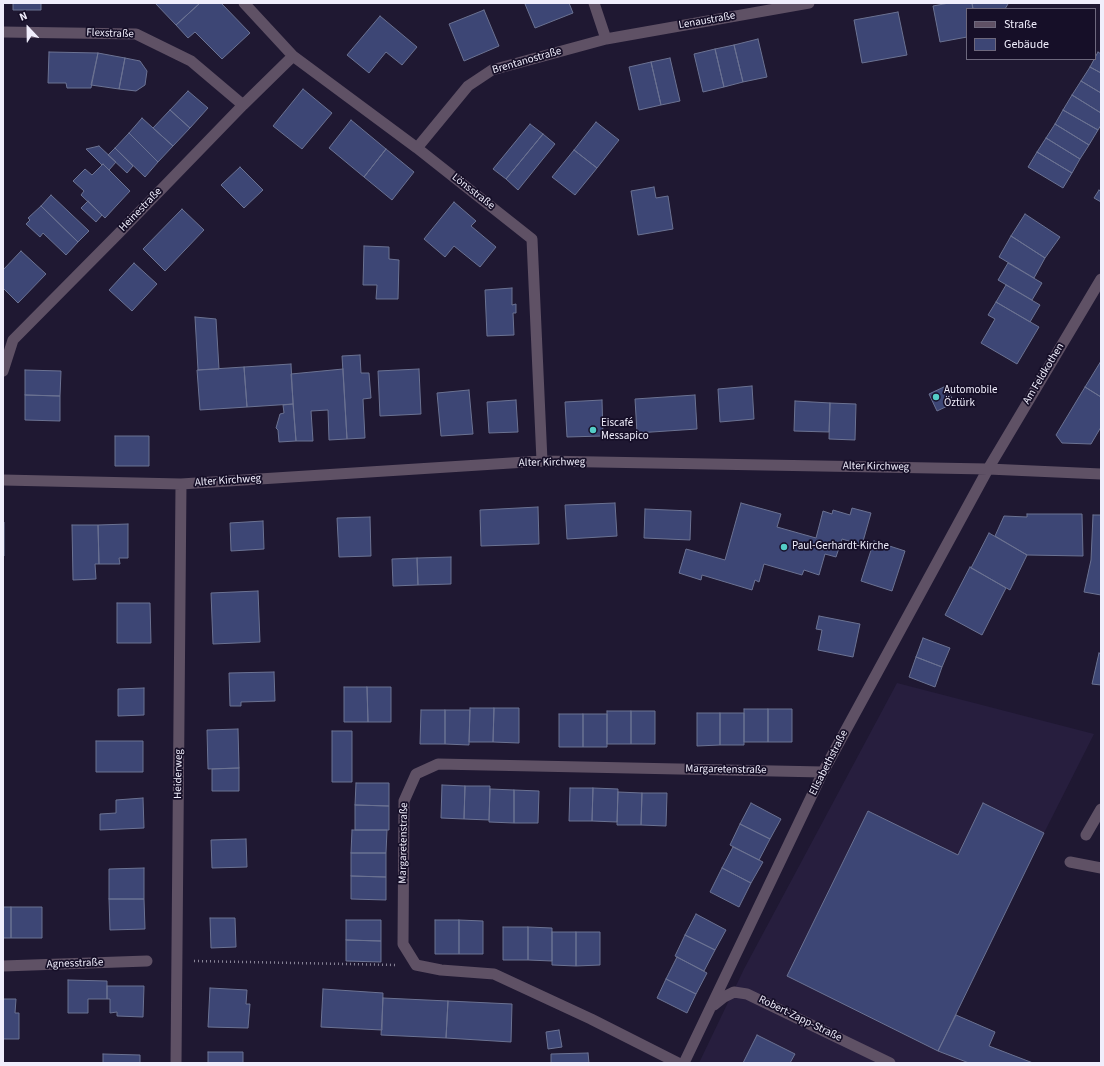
<!DOCTYPE html>
<html>
<head>
<meta charset="utf-8">
<style>
  body { margin:0 }
  #map { position:relative; width:1104px; height:1066px; overflow:hidden; background:#1f1832; font-family:"Source Sans 3",sans-serif }
  canvas { display:block }
  .frame { position:absolute; inset:0; border:4px solid #f0eefc; pointer-events:none }
  .legend { position:absolute; left:966px; top:8px; width:130px; height:52px; box-sizing:border-box; background:#160f28; border:1px solid #6d687d; margin:0; padding:5px 7px; list-style:none; font-size:12px; color:#f0eefc }
  .legend li { display:flex; align-items:center; gap:8px; height:20px }
  .legend b { width:20px; border:1px solid #6d687d }
  .north { position:absolute; left:8px; top:8px; width:40px; height:40px; -webkit-text-stroke:3px #160f28; paint-order:stroke; rotate:338deg; font-size:11px; font-weight:700; line-height:16px; text-align:center; color:#f0eefc }
  .north::after { content:''; display:block; margin:auto; width:14px; height:18px; background:#f0eefc; clip-path:polygon(50% 0,100% 100%,50% 72%,0 100%) }
</style>
</head>
<body>
<div id="map">
<canvas width="1104" height="1066"></canvas>
<div class="frame"></div>
<ul class="legend">
<li><b style="height:5px;background:#5f5165"></b>Straße</li>
<li><b style="height:11px;background:#3d4675"></b>Gebäude</li>
</ul>
<div class="north">N</div>
</div>
<script>
const g = document.querySelector('canvas').getContext('2d');
g.lineJoin = 'round';
function fill(path, color) {
  g.fillStyle = color;
  g.fill(path, 'evenodd');
}
function poly(rows) {
  const path = new Path2D();
  for (const r of rows) {
    path.moveTo(r[0], r[1]);
    for (let i = 2; i < r.length; i += 2) path.lineTo(r[i], r[i + 1]);
  }
  return path;
}
function strokePath(path, color, width, dash) {
  g.strokeStyle = color;
  g.lineWidth = width;
  g.lineCap = dash ? 'butt' : 'round';
  g.setLineDash(dash || []);
  g.stroke(path);
}
function drawText(font, color, halo, rows, align = 'center') {
  g.font = font + ' "Source Sans 3",sans-serif';
  g.lineWidth = 3.5;
  g.setLineDash([]);
  g.textBaseline = 'middle';
  g.strokeStyle = halo;
  g.fillStyle = color;
  for (const [text, x, y, turn = 0] of rows) {
    g.save();
    g.translate(x, y);
    g.rotate((+turn || 0) * Math.PI / 180);
    g.textAlign = isNaN(turn) ? turn : align;
    if (halo) g.strokeText(text, 0, 0);
    g.fillText(text, 0, 0);
    g.restore();
  }
}
fill(poly([
  [897,683,1094,734,1044,833,938,1051,969,1063,699,1063,744,969]
]), '#271e3e');
const building = poly([
  [13,3,41,3,41,10,13,10,13,3],
  [155,3,200,3,176,25,155,3],
  [200,3,221,3,250,33,222,59,195,32,188,38,176,25,200,3],
  [527,3,569,3,573,13,535,28,525,4,527,3],
  [949,3,972,3,973,9,967,9,967,37,940,42,933,6,949,3],
  [972,3,1007,3,1008,4,1005,9,973,9,972,3],
  [484,10,499,46,464,61,449,24,484,10],
  [898,12,907,55,862,63,854,20,898,12],
  [380,16,417,47,402,65,386,52,369,73,347,55,380,16],
  [758,39,767,77,743,82,734,45,758,39],
  [734,45,743,82,724,87,715,49,734,45],
  [715,49,724,87,703,92,694,54,715,49],
  [49,52,98,53,91,88,67,88,66,83,48,83,49,52],
  [1098,52,1101,54,1101,73,1090,67,1098,52],
  [98,53,125,58,119,89,91,85,98,53],
  [125,58,140,61,147,71,145,85,136,91,119,89,125,58],
  [670,58,680,101,661,105,651,62,670,58],
  [651,62,661,105,639,110,629,67,651,62],
  [1090,67,1101,73,1101,93,1081,81,1090,67],
  [1081,81,1101,93,1101,113,1072,95,1081,81],
  [303,89,332,113,302,149,273,126,303,89],
  [188,91,208,108,190,128,170,110,188,91],
  [1072,95,1101,113,1101,125,1098,130,1063,110,1072,95],
  [170,110,190,128,173,146,153,128,170,110],
  [1063,110,1098,130,1089,145,1055,124,1063,110],
  [142,118,173,146,158,162,129,133,142,118],
  [351,120,386,149,364,177,329,148,351,120],
  [596,122,619,140,597,168,574,150,596,122],
  [530,124,543,134,506,179,493,169,530,124],
  [1055,124,1089,145,1080,159,1046,138,1055,124],
  [129,133,158,162,145,177,115,148,129,133],
  [543,134,555,144,518,190,506,179,543,134],
  [1046,138,1080,159,1072,173,1037,152,1046,138],
  [99,146,116,162,109,170,103,164,102,165,86,149,99,146],
  [115,148,133,166,127,173,108,155,115,148],
  [386,149,414,172,392,200,364,177,386,149],
  [574,150,597,168,575,195,552,177,574,150],
  [1037,152,1072,173,1063,188,1028,167,1037,152],
  [103,164,130,191,105,218,81,195,84,191,73,181,85,169,92,175,103,164],
  [240,167,263,190,244,208,221,185,240,167],
  [654,187,656,198,668,196,673,229,638,235,631,191,654,187],
  [1099,190,1101,192,1101,202,1094,198,1099,190],
  [51,195,89,231,78,242,41,206,51,195],
  [88,201,102,215,96,222,81,208,88,201],
  [454,202,476,221,471,226,496,247,480,267,454,246,445,257,424,239,454,202],
  [41,206,78,242,66,255,43,233,40,237,26,224,30,220,28,218,41,206],
  [182,209,204,230,165,271,143,249,182,209],
  [1025,214,1060,237,1045,258,1011,236,1025,214],
  [1011,236,1045,258,1034,278,999,257,1011,236],
  [364,246,389,247,389,259,399,260,398,299,376,299,377,285,363,285,364,246],
  [21,251,46,274,18,303,3,288,3,270,21,251],
  [134,263,157,284,132,311,109,290,134,263],
  [1008,263,1042,283,1032,300,998,280,1008,263],
  [1006,285,1040,305,1030,322,996,302,1006,285],
  [512,288,512,305,516,304,516,313,513,313,514,335,487,336,485,290,512,288],
  [996,302,1039,327,1017,364,981,343,995,319,988,315,996,302],
  [195,317,216,319,219,369,198,370,195,317],
  [360,355,361,373,369,373,371,398,363,399,365,438,347,439,342,356,360,355],
  [1101,361,1101,397,1085,387,1101,361],
  [291,364,293,404,247,407,244,367,291,364],
  [244,367,247,407,200,410,197,370,244,367],
  [343,369,347,439,329,440,328,410,311,411,313,441,296,441,291,374,343,369],
  [419,369,421,414,380,416,378,371,419,369],
  [25,370,61,371,60,396,25,395,25,370],
  [752,386,754,419,720,422,718,389,752,386],
  [946,386,954,403,937,411,929,394,946,386],
  [1085,387,1101,397,1101,427,1091,444,1062,443,1056,435,1085,387],
  [469,390,473,434,441,436,437,393,469,390],
  [25,395,60,396,60,421,25,420,25,395],
  [695,395,697,429,637,433,635,399,695,395],
  [516,400,518,432,489,433,487,402,516,400],
  [602,400,603,436,567,437,565,402,602,400],
  [795,401,830,403,829,432,794,431,795,401],
  [830,403,856,404,855,440,829,439,830,403],
  [293,404,296,441,279,442,278,430,276,428,280,414,284,413,283,405,293,404],
  [115,436,149,436,149,466,115,466,115,436],
  [615,503,617,536,567,539,565,505,615,503],
  [741,503,781,514,777,527,816,538,823,511,832,514,833,510,850,515,852,508,871,513,862,545,842,539,836,557,825,554,819,575,804,570,802,575,764,564,759,582,755,580,752,590,702,575,701,580,679,573,686,549,725,560,741,503],
  [538,507,539,544,481,546,480,510,538,507],
  [645,509,691,511,690,540,644,538,645,509],
  [1027,514,1082,514,1083,556,1027,555,995,536,1004,516,1027,517,1027,514],
  [1093,515,1101,515,1101,595,1084,592,1091,560,1093,515],
  [370,517,371,556,339,557,337,518,370,517],
  [263,521,264,549,231,551,230,523,263,521],
  [3,522,4,522,4,556,3,556,3,522],
  [128,524,128,558,119,558,120,564,99,564,98,525,128,524],
  [72,525,98,525,99,564,95,564,96,579,73,580,72,525],
  [989,533,1027,555,1010,590,971,568,989,533],
  [874,541,905,551,892,591,861,581,874,541],
  [451,557,451,584,418,585,417,558,451,557],
  [417,558,418,585,393,586,392,559,417,558],
  [970,567,1006,588,982,635,945,615,970,567],
  [258,591,260,642,213,644,211,593,258,591],
  [117,603,150,603,151,643,117,643,117,603],
  [819,616,860,624,853,657,818,650,822,630,816,629,819,616],
  [923,638,950,648,942,667,916,657,923,638],
  [1099,653,1101,654,1101,685,1092,684,1099,653],
  [916,657,942,667,935,687,909,677,916,657],
  [274,672,275,701,241,702,241,706,230,706,229,673,274,672],
  [344,687,367,687,368,722,344,722,344,687],
  [367,687,391,687,391,722,368,722,367,687],
  [144,688,144,715,118,716,118,689,144,688],
  [470,708,494,708,493,742,469,742,470,708],
  [494,708,519,708,519,743,493,742,494,708],
  [744,709,768,709,768,742,744,742,744,709],
  [768,709,792,709,792,742,768,742,768,709],
  [421,710,445,710,445,744,420,744,421,710],
  [445,710,470,710,469,745,445,744,445,710],
  [607,711,631,711,631,744,607,744,607,711],
  [631,711,655,711,655,744,631,744,631,711],
  [697,713,720,713,720,745,697,746,697,713],
  [720,713,744,713,744,745,720,745,720,713],
  [559,714,583,714,583,747,559,747,559,714],
  [583,714,607,714,607,747,583,747,583,714],
  [238,729,239,768,208,769,207,730,238,729],
  [332,731,352,731,352,782,332,782,332,731],
  [96,741,143,741,143,772,96,772,96,741],
  [239,768,239,791,212,791,212,769,239,768],
  [356,783,389,783,389,806,355,805,356,783],
  [442,785,465,786,464,819,441,818,442,785],
  [465,786,490,786,489,820,464,819,465,786],
  [570,788,593,788,592,821,569,821,570,788],
  [593,788,618,789,617,822,592,821,593,788],
  [490,789,514,790,514,823,489,822,490,789],
  [514,790,539,791,538,823,514,823,514,790],
  [618,792,642,793,641,825,617,825,618,792],
  [642,793,667,793,666,826,641,825,642,793],
  [143,798,144,828,100,830,100,814,116,813,116,800,143,798],
  [751,803,781,819,770,839,740,824,751,803],
  [983,803,1044,833,938,1051,787,976,868,811,958,855,983,803],
  [355,805,389,806,389,830,355,830,355,805],
  [740,824,770,839,759,860,730,845,740,824],
  [352,830,387,830,386,853,351,853,352,830],
  [246,839,247,867,212,868,211,840,246,839],
  [733,847,763,862,751,883,722,868,733,847],
  [351,853,386,853,386,877,351,876,351,853],
  [144,868,144,899,109,899,109,869,144,868],
  [722,868,751,883,739,907,710,892,722,868],
  [351,876,386,877,386,900,351,899,351,876],
  [109,899,144,899,145,929,110,930,109,899],
  [3,907,11,907,11,938,3,938,3,907],
  [11,907,42,907,42,938,11,938,11,907],
  [696,914,726,930,715,950,685,935,696,914],
  [210,918,235,918,236,947,211,948,210,918],
  [346,920,381,920,381,941,346,940,346,920],
  [435,920,459,920,459,954,435,954,435,920],
  [459,920,483,921,483,954,459,954,459,920],
  [503,927,528,927,528,960,503,960,503,927],
  [528,927,552,928,552,961,528,960,528,927],
  [552,932,576,932,576,966,552,965,552,932],
  [576,932,600,932,600,965,576,966,576,932],
  [685,935,715,950,704,971,675,956,685,935],
  [346,940,381,941,381,962,346,961,346,940],
  [677,957,707,973,696,994,666,979,677,957],
  [666,979,696,994,687,1013,657,998,666,979],
  [68,980,107,981,107,999,88,999,88,1013,68,1013,68,980],
  [107,986,144,986,143,1017,117,1016,117,1012,110,1013,110,999,107,999,107,986],
  [210,988,247,990,246,1004,250,1004,248,1028,208,1027,210,988],
  [323,989,383,993,382,1030,321,1027,323,989],
  [383,998,448,1001,446,1038,381,1035,383,998],
  [3,999,16,999,15,1013,19,1013,19,1039,3,1039,3,999],
  [448,1001,512,1004,511,1042,446,1038,448,1001],
  [956,1015,995,1032,989,1046,1033,1063,969,1063,938,1051,956,1015],
  [559,1030,562,1047,548,1049,546,1032,559,1030],
  [757,1035,795,1054,790,1063,743,1063,757,1035],
  [208,1052,243,1052,243,1063,208,1063,208,1052],
  [588,1053,589,1063,551,1063,551,1054,588,1053],
  [103,1054,140,1055,140,1063,103,1063,103,1054]
]);
fill(building, '#3d4675');
strokePath(building, '#6b7292', 1);
strokePath(poly([
  [194,961,397,965]
]), '#898598', 2.5, [1, 3]);
strokePath(poly([
  [1086,835,1101,809],
  [1070,862,1101,868]
]), '#5f5165', 11);
strokePath(poly([
  [244,3,293,56,417,148,532,239,542,461],
  [594,3,606,39],
  [3,32,136,34,191,61,243,105],
  [417,148,468,86,492,70,606,39,809,3],
  [3,371,13,340,119,233,243,105,293,56],
  [3,480,181,484,542,461,988,469,1101,474],
  [3,966,147,961],
  [714,1005,724,997,734,992,747,994,890,1063],
  [176,1063,181,484],
  [678,1063,591,1019,494,974,441,970,416,965,403,944,404,801,416,774,438,764,823,772],
  [684,1063,823,772,988,469,1101,279]
]), '#5f5165', 11);
for (const [x, y, r, color] of [
  [936,397,4,"#54cdc7"],
  [593,430,4,"#54cdc7"],
  [784,547,4,"#54cdc7"]
]) {
  const dot = new Path2D();
  dot.arc(x, y, r, 0, 2 * Math.PI);
  g.fillStyle = color;
  g.fill(dot);
  strokePath(dot, '#160f28', 1.5);
}
drawText('11px', '#f0eefc', '#160f28', [
  ["Lenaustraße",707,21,-10],
  ["Flexstraße",110,34,2],
  ["Brentanostraße",527,61,-16],
  ["Lönsstraße",473,192,38],
  ["Heinestraße",141,210,-46],
  ["Am Feldkothen",1044,374,-59],
  ["Alter Kirchweg",552,463,-1],
  ["Alter Kirchweg",876,467,1],
  ["Alter Kirchweg",228,481,-4],
  ["Elisabethstraße",829,763,-63],
  ["Margaretenstraße",726,770,1],
  ["Heiderweg",179,774,-89],
  ["Margaretenstraße",404,843,-89],
  ["Agnesstraße",75,964,-2],
  ["Robert-Zapp-Straße",800,1019,26]
]);
drawText('11px', '#f0eefc', '#160f28', [
  ["Automobile",944,391],
  ["Öztürk",944,404],
  ["Eiscafé",601,424],
  ["Messapico",601,437],
  ["Paul-Gerhardt-Kirche",792,547]
], 'left');
</script>
</body>
</html>
